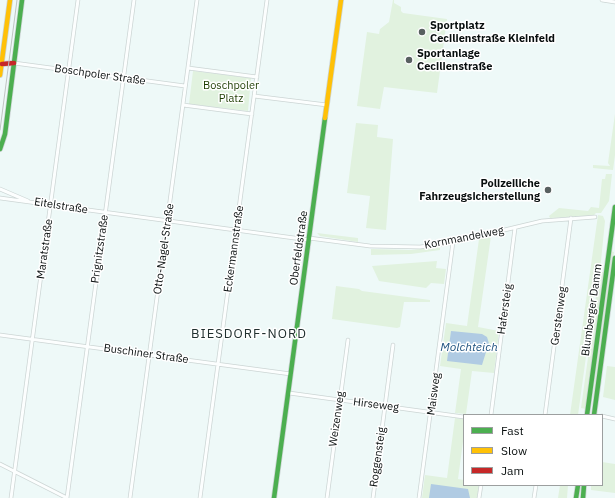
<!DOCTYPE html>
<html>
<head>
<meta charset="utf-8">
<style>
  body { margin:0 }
  #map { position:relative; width:615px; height:498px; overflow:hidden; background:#eef9f8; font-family:"IBM Plex Sans",sans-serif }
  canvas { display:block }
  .legend { position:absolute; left:463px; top:414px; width:140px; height:72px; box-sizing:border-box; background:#fff; border:1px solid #9c9f9f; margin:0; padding:5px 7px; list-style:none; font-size:12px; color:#080e0e }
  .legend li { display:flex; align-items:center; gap:8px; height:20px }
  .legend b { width:20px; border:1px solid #9c9f9f }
</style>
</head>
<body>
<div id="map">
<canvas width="615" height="498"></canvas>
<ul class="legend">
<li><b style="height:5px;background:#4caf50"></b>Fast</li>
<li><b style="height:5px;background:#ffc107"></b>Slow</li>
<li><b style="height:5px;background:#c62828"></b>Jam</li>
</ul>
</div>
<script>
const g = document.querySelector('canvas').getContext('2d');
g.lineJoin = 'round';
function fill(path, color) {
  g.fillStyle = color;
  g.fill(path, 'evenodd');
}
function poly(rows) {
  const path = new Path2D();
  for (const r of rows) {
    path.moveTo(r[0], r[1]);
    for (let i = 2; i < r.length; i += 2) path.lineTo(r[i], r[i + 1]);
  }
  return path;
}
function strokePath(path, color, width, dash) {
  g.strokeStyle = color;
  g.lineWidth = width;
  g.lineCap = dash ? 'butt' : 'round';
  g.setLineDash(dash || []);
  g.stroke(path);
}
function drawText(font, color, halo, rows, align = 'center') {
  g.font = font + ' "IBM Plex Sans",sans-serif';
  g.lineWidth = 3;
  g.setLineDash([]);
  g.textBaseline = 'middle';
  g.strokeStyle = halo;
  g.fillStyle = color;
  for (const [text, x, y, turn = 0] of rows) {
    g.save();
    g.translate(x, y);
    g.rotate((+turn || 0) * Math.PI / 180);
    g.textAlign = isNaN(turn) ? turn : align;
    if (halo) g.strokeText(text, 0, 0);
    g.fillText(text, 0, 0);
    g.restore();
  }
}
fill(poly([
  [393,0,394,0,394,3,401,7,401,11,403,13,447,19,437,93,384,87,380,109,357,106,367,32,379,34,380,29,389,22],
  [193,71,251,78,248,111,189,104],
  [615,114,615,155,613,170,593,168,593,165,610,166,608,163],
  [356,123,378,125,377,137,393,139,386,230,366,228,370,196,347,193],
  [606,174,612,174,609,201,601,213,596,213,593,216,550,218,549,216,559,208,588,211,591,207,599,208,602,179,605,179],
  [598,215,603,216,605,221,600,271,595,287,591,318,588,326,588,342,578,415,570,415],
  [317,233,358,238,358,242,320,236],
  [491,236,478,327,499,331,494,373,472,371,466,414,455,413,461,369,440,366,446,323,467,326,479,239],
  [440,247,440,250,411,254,371,255,371,249,411,250],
  [611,251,614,252,592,409,596,368],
  [437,261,436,268,446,269,444,284,431,283,426,288,379,281,372,266],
  [602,272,604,272,586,409,581,408,591,336,590,326,593,319,597,288],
  [336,286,359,289,362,291,430,300,430,302,404,302,400,327,397,328,332,319],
  [607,366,615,367,615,400,603,397],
  [455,418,464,419,464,434,458,479,464,480,464,485,479,485,477,498,422,498,425,475,447,478],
  [602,462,615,464,615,493,591,490,591,485,602,485],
  [560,485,568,485,567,498,558,498]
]), '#e1f2df');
fill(poly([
  [451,331,482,334,487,337,491,350,489,352,486,352,482,365,447,361],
  [431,484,468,489,470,498,429,498]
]), '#b0cbe3');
const street = poly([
  [602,0,615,2],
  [14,63,185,86],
  [188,68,257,77],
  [254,96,327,105],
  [183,105,252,114],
  [0,189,28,201],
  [0,198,309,240],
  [309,238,370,246,420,247,450,243,542,221,595,217],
  [0,335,291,374],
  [289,393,464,417],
  [491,415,515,228],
  [545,415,571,218],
  [602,416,615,419],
  [0,464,67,498],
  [11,498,78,0],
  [67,498,134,0],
  [130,498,197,0],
  [200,498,267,0],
  [327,498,348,340],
  [373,498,393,345],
  [419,498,453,242],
  [479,498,481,485],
  [534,498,536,485]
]);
const fast = poly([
  [0,149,5,134,22,0],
  [587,415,615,207],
  [594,415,615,258],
  [274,498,325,118],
  [576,498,578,485],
  [583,498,584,485]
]);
const slow = poly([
  [0,75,10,0],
  [325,118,341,0]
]);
const jam = poly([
  [2,64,14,63]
]);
strokePath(street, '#ccd5d4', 4.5);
strokePath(fast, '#ccd5d4', 6);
strokePath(slow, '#ccd5d4', 6);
strokePath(jam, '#ccd5d4', 6);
strokePath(street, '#fcfefe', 3);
strokePath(fast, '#4caf50', 4.5);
strokePath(slow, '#ffc107', 4.5);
strokePath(jam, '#c62828', 4.5);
strokePath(poly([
  [0,130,17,0]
]), '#bfc3c2', 1);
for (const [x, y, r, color] of [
  [422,32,4,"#586060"],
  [409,60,4,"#586060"],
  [548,190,4,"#586060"]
]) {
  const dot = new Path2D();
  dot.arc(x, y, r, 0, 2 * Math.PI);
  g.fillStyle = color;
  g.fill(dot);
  strokePath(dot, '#fff', 1.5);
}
drawText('bold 11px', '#080e0e', '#fff', [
  ["Sportplatz",430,26],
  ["Cecilienstraße Kleinfeld",430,39],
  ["Sportanlage",417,54],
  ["Cecilienstraße",417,67],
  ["Polizeiliche",540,184,"right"],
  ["Fahrzeugsicherstellung",540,197,"right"]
], 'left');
drawText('11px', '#080e0e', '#fff', [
  ["Boschpoler Straße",100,75,8],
  ["Eitelstraße",61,206,9],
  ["Kornmandelweg",464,238,-11],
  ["Oberfeldstraße",299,248,-82],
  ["Maratstraße",45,249,-82],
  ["Prignitzstraße",100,249,-82],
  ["Otto-Nagel-Straße",164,249,-82],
  ["Eckermannstraße",234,249,-82],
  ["Hafersteig",505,309,-82],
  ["Blumberger Damm",592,310,-82],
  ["Gerstenweg",559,316,-82],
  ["Buschiner Straße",146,354,8],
  ["Maisweg",434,394,-82],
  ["Hirseweg",376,405,7],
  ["Weizenweg",337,419,-82],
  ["Roggensteig",378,457,-82]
]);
drawText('11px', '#1d3c00', '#fff', [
  ["Boschpoler",231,86],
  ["Platz",231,99]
]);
drawText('italic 12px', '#1f527f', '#fff', [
  ["Molchteich",469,348]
]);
g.letterSpacing = '1px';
drawText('13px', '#21302f', '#fff', [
  ["BIESDORF-NORD",249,334]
]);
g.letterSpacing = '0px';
</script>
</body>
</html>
